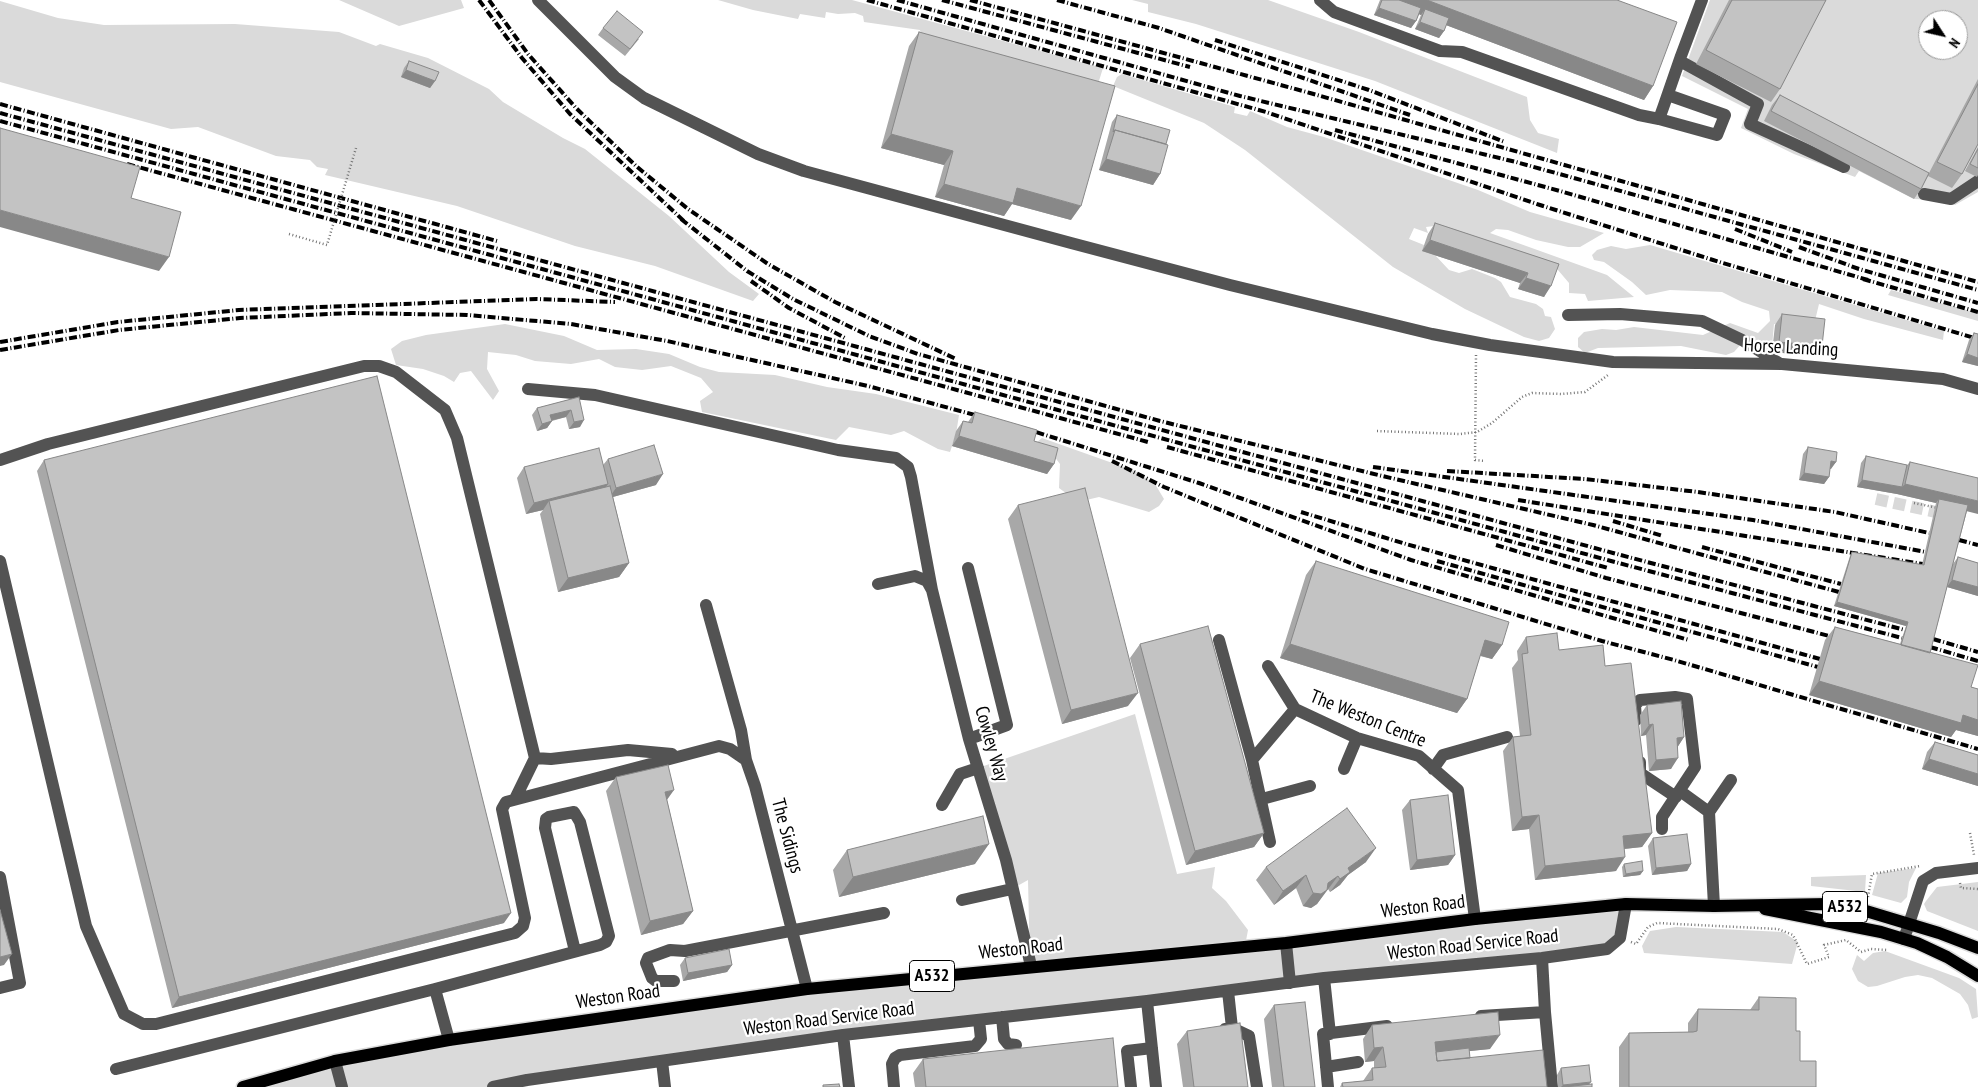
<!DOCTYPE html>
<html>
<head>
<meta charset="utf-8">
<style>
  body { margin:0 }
  #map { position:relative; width:1978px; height:1087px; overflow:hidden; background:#fff; font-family:"PT Sans Narrow",sans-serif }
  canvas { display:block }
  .north { position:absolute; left:1918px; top:10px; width:50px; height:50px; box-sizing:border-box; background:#fff; border:1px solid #999; border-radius:50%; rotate:125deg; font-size:14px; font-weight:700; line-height:20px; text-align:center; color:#000 }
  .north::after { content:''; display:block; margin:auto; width:18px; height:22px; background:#000; clip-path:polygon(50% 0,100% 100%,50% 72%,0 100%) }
</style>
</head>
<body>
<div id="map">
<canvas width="1978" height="1087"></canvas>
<div class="north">N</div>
</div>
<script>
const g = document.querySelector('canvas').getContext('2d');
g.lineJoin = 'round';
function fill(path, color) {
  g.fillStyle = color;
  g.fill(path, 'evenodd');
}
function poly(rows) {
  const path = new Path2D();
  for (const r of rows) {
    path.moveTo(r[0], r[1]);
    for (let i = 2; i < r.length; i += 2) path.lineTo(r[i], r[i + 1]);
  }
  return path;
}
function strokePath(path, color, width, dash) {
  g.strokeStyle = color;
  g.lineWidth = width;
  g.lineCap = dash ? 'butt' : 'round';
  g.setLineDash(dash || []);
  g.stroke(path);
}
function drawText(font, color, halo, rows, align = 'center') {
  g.font = font + ' "PT Sans Narrow",sans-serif';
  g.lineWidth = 4.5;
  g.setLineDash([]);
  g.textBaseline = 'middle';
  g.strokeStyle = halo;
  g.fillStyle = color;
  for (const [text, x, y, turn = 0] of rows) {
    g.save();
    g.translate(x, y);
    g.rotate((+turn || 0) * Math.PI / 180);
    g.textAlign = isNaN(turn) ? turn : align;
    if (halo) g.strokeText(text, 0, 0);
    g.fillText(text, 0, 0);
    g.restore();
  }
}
fill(poly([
  [339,0,461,0,464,8,399,26],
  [718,0,852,0,1103,68,1098,84,921,35,920,30,864,22,863,16,855,13,838,14,826,12,825,18,800,14,798,19,753,10],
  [1132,0,1268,0,1359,32,1527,97,1530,120,1538,133,1559,139,1557,153,1375,81,1196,24,1148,12,1148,4],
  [1710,0,1978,0,1978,192,1955,205,1937,200,1914,199,1859,171,1855,177,1794,154,1741,128,1748,109,1682,76],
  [1928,20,1958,20,1958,50,1928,50],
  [0,1,58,18,104,25,235,24,339,32,376,46,380,44,428,58,489,89,503,102,563,138,585,149,669,216,729,272,759,294,753,301,655,266,575,246,457,206,325,175,328,169,317,167,310,160,276,156,198,127,171,129,0,82],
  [1122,74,1235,107,1234,113,1247,116,1250,111,1287,127,1324,137,1478,190,1530,212,1604,233,1580,247,1568,247,1536,240,1508,230,1496,229,1490,233,1607,275,1634,297,1588,301,1585,294,1569,293,1569,283,1552,263,1434,226,1426,227,1428,233,1414,228,1409,239,1424,245,1423,251,1435,255,1449,270,1459,273,1472,269,1495,278,1501,282,1510,297,1536,304,1543,309,1545,316,1551,317,1555,329,1549,338,1539,341,1524,337,1465,309,1393,267,1245,150,1204,123,1113,86,1117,77],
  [1650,245,1944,331,1943,340,1864,319,1819,304,1813,329,1774,324,1772,347,1762,352,1743,342,1734,352,1726,355,1681,346,1598,348,1585,353,1578,347,1578,338,1584,332,1602,329,1616,330,1634,327,1703,335,1730,323,1758,333,1770,321,1769,311,1742,302,1722,292,1670,290,1646,295,1632,282,1604,262,1594,260,1592,255,1597,250,1611,246,1626,249],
  [1891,290,1978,313,1978,321,1888,295],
  [505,324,564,336,597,350,636,349,669,354,700,367,719,372,775,375,827,387,876,394,959,415,956,434,950,452,938,449,904,431,891,435,849,427,836,440,702,412,700,401,713,392,701,378,671,366,642,370,615,367,599,359,571,364,535,361,516,355,488,352,487,369,499,391,493,400,471,371,460,373,454,382,444,376,423,369,396,365,391,349,402,341,426,335],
  [1042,438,1135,471,1155,484,1164,499,1159,506,1149,512,1099,497,1078,502,1059,488,1060,464,1051,452,1037,442],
  [1135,714,1177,874,1215,867,1212,888,1226,901,1248,930,1245,946,1626,904,1620,938,1607,949,1147,1001,493,1087,243,1087,449,1040,1030,966,1028,880,1012,889,978,768],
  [1916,868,1909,882,1907,897,1901,903,1872,895,1878,873],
  [1866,875,1865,892,1811,886,1811,877],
  [1978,882,1978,931,1927,911,1924,904,1926,901,1937,887],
  [1676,927,1783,932,1798,942,1792,964,1644,953,1642,946,1650,931],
  [1885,951,1959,978,1976,989,1978,1017,1972,1019,1968,1005,1960,994,1932,978,1918,975,1905,977,1877,986,1868,987,1858,981,1852,969,1857,955,1864,961,1873,953]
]), '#dadada');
strokePath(poly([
  [1876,499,1945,514,1944,519]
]), '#d9d9d9', 12, [12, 6]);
const major = poly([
  [1765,909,1881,932,1917,943,1947,957,1978,976],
  [243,1087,335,1061,449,1040,807,989,1286,943,1475,919,1626,904,1714,906,1828,904,1866,911,1939,933,1978,948]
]);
strokePath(major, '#dbdbdb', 15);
strokePath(poly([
  [1476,355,1475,460,1485,461],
  [1377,431,1460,434,1477,432,1492,423,1522,397,1532,393,1561,394,1585,392,1608,375],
  [1914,503,1938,508],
  [1970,833,1974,855],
  [1960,883,1961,888,1978,889],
  [1868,897,1872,874,1920,866],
  [1631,942,1636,944,1648,927,1657,923,1778,929,1793,935,1807,964,1829,957,1824,945,1846,940,1861,952,1871,949,1888,950]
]), '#757575', 2.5, [1, 2.5]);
strokePath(poly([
  [538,0,615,77,644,98,758,154,804,171,1071,243,1230,285,1432,334,1490,345,1613,362,1782,364,1943,379,1978,389],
  [1320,0,1334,12,1440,51,1462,52,1639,115,1659,119],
  [1680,61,1758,104,1750,124,1844,167],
  [1668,95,1725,115,1717,135,1659,119,1663,108,1681,56,1702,0],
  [1924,194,1951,199,1978,181],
  [1568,315,1620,314,1702,321,1742,340,1779,363],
  [528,389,595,395,838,450,896,458,908,467,911,477,932,590],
  [0,460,48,444,364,366,379,366,396,372,445,410,457,438,535,758,515,799],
  [0,561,86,926,124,1014,143,1024,156,1024,515,933,523,926,525,918,502,809,506,802,719,746,730,749,746,760,755,786,807,989],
  [968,568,1007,725,969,739],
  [878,584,915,576,927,581,932,590,969,739,1006,860,1031,966],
  [706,605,741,730,746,760],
  [1219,640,1252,760],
  [1268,666,1295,709,1357,738,1419,756,1458,790,1475,919],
  [1636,720,1635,705,1640,700,1675,697,1687,699,1695,767,1662,817,1662,829],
  [535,758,551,759,628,750,672,754],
  [1640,762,1640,773,1676,797],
  [1344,769,1357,738],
  [1433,769,1443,755,1507,737],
  [1680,791,1709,812],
  [1262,799,1310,786],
  [942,805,960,774,978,768],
  [1270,842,1252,760,1295,709],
  [0,877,20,983,0,988],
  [962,900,1012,889],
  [1714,906,1709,812,1731,780],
  [1904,939,1923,881,1936,873,1978,868],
  [1286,943,1290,983],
  [1324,978,1330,1034],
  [674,981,656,981,652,978,646,963,648,958,670,950,685,951,884,913],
  [1228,991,1232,1028],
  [1147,1001,1156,1087],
  [1545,1012,1552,1087],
  [1481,1016,1545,1012,1542,958],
  [1002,1017,1004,1039,1008,1044,1016,1045],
  [1225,1029,1232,1028,1249,1036,1257,1087],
  [843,1035,849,1087],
  [449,1040,435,989,600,945,606,942,609,936,580,822,574,812,549,817,546,819,545,828,575,951],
  [335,1061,342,1087],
  [662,1061,665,1087],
  [1326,1067,1358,1062],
  [116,1069,435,989],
  [493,1087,527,1080,843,1035,1147,1001,1324,978,1542,958,1607,949,1620,938,1626,904],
  [894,1087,892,1064,895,1058,900,1055,975,1046,981,1039,979,1020],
  [1131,1087,1127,1051,1152,1048],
  [1328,1087,1323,1034,1387,1026]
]), '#535353', 12);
strokePath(major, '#000', 12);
strokePath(poly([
  [479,0,522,58,570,114,686,223],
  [489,0,528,54,576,108,636,166,688,209,768,264,835,302,956,359],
  [867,0,1266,112,1540,205,1713,260,1978,339],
  [897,0,1240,96,1516,162,1978,290],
  [942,0,1190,67],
  [970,0,1310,93,1978,282],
  [1057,0,1159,28,1410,115],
  [1215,40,1369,90,1505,142],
  [0,104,497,241],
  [0,113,1613,553,1905,630],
  [0,121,1611,561,1902,638],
  [1335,130,1560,191,1868,280],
  [127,164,1148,442],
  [681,219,747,271,793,299,869,336,918,354,1160,421,1378,475,1593,525,1839,592],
  [1735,229,1792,252],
  [1799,247,1859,269,1978,303],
  [1863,279,1978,312],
  [751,281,789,308,845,338],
  [0,342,118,322,239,310,537,299,615,302],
  [0,350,119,330,240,318,351,313,467,315,571,324,667,341,868,386,986,418],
  [1023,428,1199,483,1411,560,1689,640],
  [1167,447,1608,568],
  [1112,461,1164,487,1365,569,1602,641,1674,660,1978,749],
  [1373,467,1753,520,1926,552],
  [1447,471,1585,479,1698,492,1835,512,1929,533],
  [1518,500,1923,564],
  [1301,512,1406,544,1820,659],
  [1613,521,1663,536],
  [1959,540,1978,545],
  [1496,545,1606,578,1841,639],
  [1702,547,1841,584],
  [1437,561,1818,667],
  [1933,639,1978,652],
  [1930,647,1978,661]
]), '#000', 4, [8, 2.5, 1, 2.5]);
strokePath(poly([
  [289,234,327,245,356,148]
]), '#757575', 2.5, [1, 2.5]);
fill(poly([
  [1380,0,1617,0,1653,86,1644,100,1446,25,1444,31,1439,38,1415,29,1421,15,1419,14,1416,21,1411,28,1374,15],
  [1729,0,1826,0,1780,89,1771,102,1696,64],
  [603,28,639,39,625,56,598,35],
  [919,32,1071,220,1012,204,1004,216,935,197,944,165,881,148,909,46],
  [409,61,435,81,430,88,401,77,404,68],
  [1978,79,1978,144,1962,174,1952,188,1928,176,1921,189,1914,199,1764,121,1772,105,1780,95,1929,173],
  [1117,115,1166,144,1160,174,1153,185,1099,170,1112,122],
  [1978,147,1978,175,1977,177,1965,171],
  [1435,223,1559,264,1544,297,1518,289,1520,283,1422,251,1428,234],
  [1782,314,1815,356,1772,352,1775,325],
  [1974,333,1978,334,1978,366,1962,362,1969,340],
  [579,397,580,427,569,429,566,417,552,421,547,428,537,431,532,415,537,408],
  [975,412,1034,441,1054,464,1047,474,952,446,956,431,963,421,968,422],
  [1808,447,1836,462,1830,469,1829,477,1824,484,1799,480,1803,454],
  [1866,456,1907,465,1910,462,1967,511,1953,564,1958,557,1978,563,1978,596,1947,587,1930,653,1971,687,1978,689,1978,736,1956,730,1951,737,1809,695,1825,640,1835,627,1900,644,1906,626,1834,606,1850,556,1852,552,1922,565,1936,503,1897,494,1857,487,1861,463],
  [608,459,656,485,613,497,629,563,619,577,558,592,540,514,543,510,526,514,517,478,524,467,603,465],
  [44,460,504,923,172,1008,37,471],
  [1018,505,1128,706,1062,724,1008,519],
  [1316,561,1502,645,1492,659,1480,656,1467,699,1457,713,1280,658,1306,575],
  [1526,637,1559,650,1605,666,1652,833,1642,847,1624,849,1616,871,1535,880,1529,829,1512,831,1503,751,1513,737,1520,736,1512,668,1518,660,1517,651],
  [1140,644,1264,833,1254,847,1186,865,1130,658],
  [1647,705,1684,737,1678,746,1671,769,1649,771,1646,735,1641,736,1640,715],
  [1935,742,1978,755,1978,786,1922,769,1927,752],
  [616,777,667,800,693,911,683,924,641,935,606,791],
  [1410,800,1455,855,1448,865,1410,870,1402,810],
  [1653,838,1691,864,1687,871,1652,875,1648,846],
  [847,850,975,864,839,897,833,870],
  [1366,862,1348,875,1340,885,1330,892,1328,889,1326,891,1317,904,1311,908,1303,906,1296,888,1274,905,1256,880,1266,867],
  [1624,864,1643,871,1640,875,1623,877,1622,867],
  [685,958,732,965,727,972,683,981,680,965],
  [1759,997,1796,1031,1800,1061,1816,1087,1619,1087,1619,1047,1629,1033,1688,1032,1688,1023,1698,1009,1750,1010],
  [1274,1005,1315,1087,1272,1087,1264,1019],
  [1372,1025,1490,1049,1469,1051,1470,1058,1547,1087,1340,1087,1342,1083,1363,1081,1372,1068,1374,1068,1374,1061,1365,1062,1363,1039],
  [1187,1031,1248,1087,1183,1087,1177,1044],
  [923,1059,1118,1087,915,1087,913,1073],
  [1561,1068,1589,1084,1592,1087,1558,1087,1557,1075]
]), '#a8a8a8');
fill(poly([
  [1382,0,1427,0,1653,86,1644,100,1422,16,1425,9,1421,15],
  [1379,8,1416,21,1411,28,1374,15],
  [1420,22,1444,31,1439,38,1415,29],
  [406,70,435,81,430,88,401,77],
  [891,134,953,151,944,165,881,148],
  [1106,159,1160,174,1153,185,1099,170],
  [944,184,1017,188,1081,206,1071,220,1012,204,1004,216,935,197],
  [0,210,169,257,159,271,0,227],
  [1430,240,1528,273,1520,283,1422,251],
  [1526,278,1551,286,1544,297,1518,289],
  [1779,342,1822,346,1815,356,1772,352],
  [1967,354,1978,358,1978,366,1962,362],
  [571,410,566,417,545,422,550,415],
  [584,420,580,427,569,429,574,422],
  [552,421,547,428,537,431,542,424],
  [959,436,1054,464,1047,474,952,446],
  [1831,461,1836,462,1831,469,1826,468],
  [1804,473,1829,477,1824,484,1799,480],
  [663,474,656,485,609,498,616,488],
  [1862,480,1902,487,1905,484,1978,501,1978,514,1938,504,1939,499,1936,503,1897,494,1857,487],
  [608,484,601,494,549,501,543,510,526,514,534,503],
  [629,563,619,577,558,592,568,578],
  [1952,580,1978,587,1978,596,1947,587],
  [1837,602,1908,622,1906,626,1834,606],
  [1485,640,1502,645,1492,659,1475,654],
  [1290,644,1467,699,1457,713,1280,658],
  [1819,681,1963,715,1978,720,1978,736,1956,730,1951,737,1809,695],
  [1138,693,1128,706,1062,724,1071,710],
  [1653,724,1646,735,1641,736,1649,725],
  [1684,737,1677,748,1677,738],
  [1678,758,1671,769,1649,771,1656,760],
  [1929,759,1978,774,1978,786,1922,769],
  [674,790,664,804,665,792],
  [1539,815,1529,829,1512,831,1522,817],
  [1264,833,1254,847,1186,865,1195,851],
  [1652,833,1642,847,1614,850,1623,836],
  [989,844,975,864,839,897,853,877],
  [1376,848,1366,862,1348,875,1340,885,1330,892,1348,868],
  [1455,855,1448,865,1410,870,1417,860],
  [1625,857,1616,871,1535,880,1545,866],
  [1691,864,1687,871,1652,875,1656,868],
  [1643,871,1640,875,1623,877,1626,874],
  [1306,875,1296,888,1274,905,1283,891],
  [1338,876,1317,904,1311,908,1303,906,1313,893],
  [693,911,683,924,641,935,650,921],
  [511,913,504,923,172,1008,179,997],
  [12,954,4,965,0,966,0,957],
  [732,965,727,972,683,981,688,973],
  [1500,1035,1490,1049,1432,1055,1435,1042],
  [1383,1047,1374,1061,1365,1062,1374,1048],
  [1591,1082,1587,1087,1561,1087,1563,1085]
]), '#888');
const building = poly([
  [1382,0,1399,0,1421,8,1416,21,1379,8,1382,0],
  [1427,0,1617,0,1677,22,1653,86,1427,0],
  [1732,0,1826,0,1780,89,1706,50,1732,0],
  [1425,9,1449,18,1444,31,1420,22,1425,9],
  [617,11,643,32,630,49,603,28,617,11],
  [919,32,1115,86,1081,206,1017,188,1013,203,944,184,953,151,891,134,919,32],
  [409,61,439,72,435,81,406,70,409,61],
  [1978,84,1978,144,1962,174,1937,162,1978,84],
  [1780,95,1929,173,1921,189,1771,111,1780,95],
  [1117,115,1170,130,1166,144,1115,130,1113,132,1117,115],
  [0,128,140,167,131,198,181,212,169,257,0,210,0,128],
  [1115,130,1168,145,1160,174,1106,159,1115,130],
  [1978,149,1978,168,1970,164,1978,149],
  [1435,223,1559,264,1551,286,1526,278,1528,273,1430,240,1435,223],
  [1782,314,1825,319,1822,346,1779,342,1782,314],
  [1974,333,1978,334,1978,358,1967,354,1974,333],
  [377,376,511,913,179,997,44,460,377,376],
  [579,397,584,420,574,422,571,410,550,415,552,421,542,424,537,408,579,397],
  [975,412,1037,430,1034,441,1058,448,1054,464,959,436,963,421,972,423,975,412],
  [654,445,663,474,616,488,608,459,654,445],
  [1808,447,1837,452,1836,462,1831,461,1829,477,1804,473,1808,447],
  [599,448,608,484,534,503,524,467,599,448],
  [1866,456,1907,465,1902,487,1862,480,1866,456],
  [1910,462,1978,478,1978,501,1905,484,1910,462],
  [610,486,629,563,568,578,549,501,610,486],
  [1085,488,1138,693,1071,710,1018,505,1085,488],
  [1939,499,1968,505,1930,653,1901,645,1908,622,1837,602,1852,552,1924,565,1939,499],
  [1958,557,1978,563,1978,587,1952,580,1958,557],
  [1316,561,1509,622,1502,645,1485,640,1467,699,1290,644,1316,561],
  [1208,626,1264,833,1195,851,1140,644,1208,626],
  [1835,627,1978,665,1971,687,1978,689,1978,720,1963,715,1961,723,1819,681,1835,627],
  [1557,633,1559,650,1603,645,1605,666,1631,663,1652,833,1623,836,1625,857,1545,866,1539,815,1522,817,1513,737,1531,735,1522,654,1528,653,1526,637,1557,633],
  [1681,701,1684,737,1677,738,1678,758,1656,760,1653,724,1649,725,1647,705,1681,701],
  [1935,742,1978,755,1978,774,1929,759,1935,742],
  [668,765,674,790,665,792,693,911,650,921,616,777,668,765],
  [1448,795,1455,855,1417,860,1410,800,1448,795],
  [1347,808,1376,848,1348,868,1350,872,1340,879,1338,876,1328,883,1327,890,1321,894,1313,893,1306,875,1283,891,1266,867,1347,808],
  [983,816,989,844,853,877,847,850,983,816],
  [1687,834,1691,864,1656,868,1653,838,1687,834],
  [1642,861,1643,871,1626,874,1624,864,1642,861],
  [0,910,12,954,0,957,0,910],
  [729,949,732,965,688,973,685,958,729,949],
  [1759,997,1796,998,1796,1031,1800,1031,1800,1061,1816,1061,1816,1087,1629,1087,1629,1033,1693,1032,1697,1031,1698,1009,1759,1010,1759,997],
  [1305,1002,1315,1087,1284,1087,1274,1005,1305,1002],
  [1498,1012,1500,1035,1435,1042,1437,1061,1543,1050,1547,1087,1343,1087,1342,1083,1373,1080,1372,1068,1386,1067,1383,1047,1374,1048,1372,1025,1498,1012],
  [1240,1023,1248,1087,1194,1087,1187,1031,1240,1023],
  [1113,1038,1118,1087,926,1087,923,1059,1113,1038],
  [1469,1048,1470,1058,1437,1061,1436,1052,1469,1048],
  [1589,1065,1591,1082,1563,1085,1561,1068,1589,1065],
  [839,1084,840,1087,823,1087,823,1085,839,1084],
  [1592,1084,1592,1087,1564,1087,1592,1084]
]);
fill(building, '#c3c3c3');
strokePath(building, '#888', 1);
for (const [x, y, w] of [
  [1845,907,45],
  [932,976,45]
]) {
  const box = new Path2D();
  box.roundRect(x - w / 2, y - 15.5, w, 31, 4);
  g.fillStyle = '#fff';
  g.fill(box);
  strokePath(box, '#000', 1);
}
drawText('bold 18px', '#000', null, [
  ["A532",1845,907],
  ["A532",932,976]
]);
drawText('19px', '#000', '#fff', [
  ["Horse Landing",1791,348,3],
  ["The Weston Centre",1368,719,22],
  ["Cowley Way",991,744,74],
  ["The Sidings",787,836,75],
  ["Weston Road",1423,907,-7],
  ["Weston Road Service Road",1473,945,-6],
  ["Weston Road",1021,949,-6],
  ["Weston Road",618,997,-8],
  ["Weston Road Service Road",829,1019,-7]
]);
</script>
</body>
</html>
